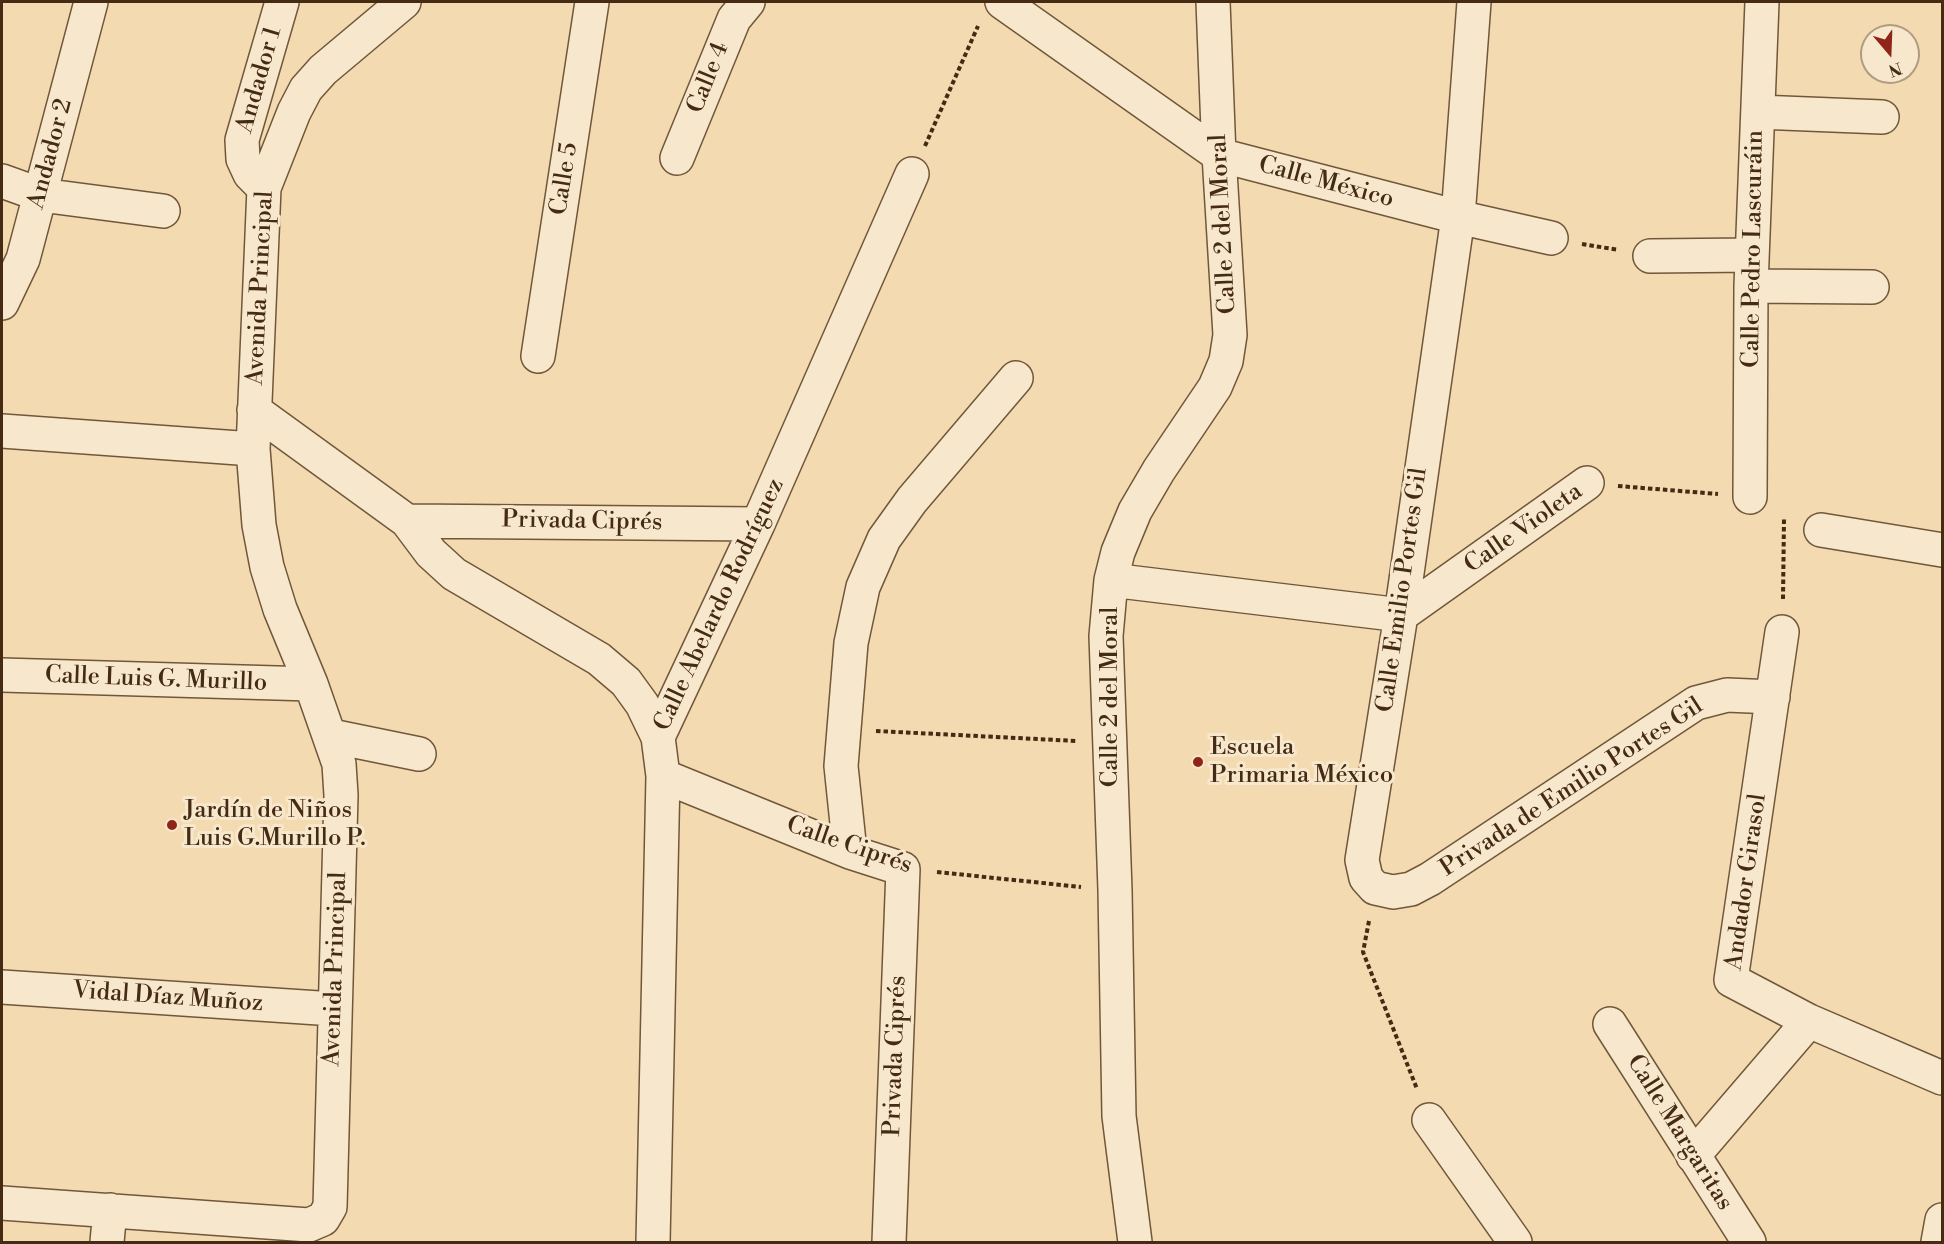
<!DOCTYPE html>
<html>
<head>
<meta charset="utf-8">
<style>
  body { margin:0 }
  #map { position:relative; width:1944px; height:1244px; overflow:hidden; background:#f3dab0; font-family:"Libre Bodoni",serif }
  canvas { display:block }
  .frame { position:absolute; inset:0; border:3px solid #452b13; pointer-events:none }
  .north { position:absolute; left:1860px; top:24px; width:60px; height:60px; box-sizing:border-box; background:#f7e7cc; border:2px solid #b09c82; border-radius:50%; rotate:161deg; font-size:16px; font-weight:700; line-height:24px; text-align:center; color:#452b13 }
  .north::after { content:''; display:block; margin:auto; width:21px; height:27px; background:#8f2418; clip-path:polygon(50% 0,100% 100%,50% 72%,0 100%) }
</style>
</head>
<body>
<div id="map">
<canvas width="1944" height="1244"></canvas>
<div class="frame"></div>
<div class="north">N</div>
</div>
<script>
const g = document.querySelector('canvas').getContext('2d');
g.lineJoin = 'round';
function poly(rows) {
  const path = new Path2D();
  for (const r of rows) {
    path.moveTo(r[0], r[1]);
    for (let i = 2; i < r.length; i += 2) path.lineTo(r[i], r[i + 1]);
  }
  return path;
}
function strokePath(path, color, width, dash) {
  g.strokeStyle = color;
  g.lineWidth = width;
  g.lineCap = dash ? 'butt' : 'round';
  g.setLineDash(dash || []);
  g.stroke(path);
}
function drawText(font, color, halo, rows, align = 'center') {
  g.font = font + ' "Libre Bodoni",serif';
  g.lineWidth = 6;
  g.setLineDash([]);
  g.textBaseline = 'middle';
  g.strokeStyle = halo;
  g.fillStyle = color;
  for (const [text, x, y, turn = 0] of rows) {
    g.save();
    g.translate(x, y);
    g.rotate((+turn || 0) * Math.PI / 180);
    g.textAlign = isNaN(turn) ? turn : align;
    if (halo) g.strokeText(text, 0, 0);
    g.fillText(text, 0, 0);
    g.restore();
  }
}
const street = poly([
  [1002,2,1219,155,1458,217,1551,238],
  [1474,2,1458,217,1401,615,1362,860,1366,878,1375,888,1393,892,1411,889,1430,879,1696,703,1727,695,1773,697],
  [1758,112,1882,117],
  [677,158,734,19,748,2],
  [2,181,41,195,163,211],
  [264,188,250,174,243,159,242,140,282,2],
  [1650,256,1752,255],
  [1751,286,1872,287],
  [2,303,23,259,91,2],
  [538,356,592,2],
  [254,410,407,521,431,553,454,574,599,659,626,682,642,704,658,737],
  [2,431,253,449],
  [1750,497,1751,286,1762,2],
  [407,521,758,524],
  [1821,530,1942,550],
  [1111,580,1401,615,1587,483],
  [1782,632,1731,980,1809,1021,1942,1078],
  [2,675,311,684],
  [331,736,419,754],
  [663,776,850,852,903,869,889,1242],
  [850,852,841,766,851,643,863,587,884,539,912,500,1016,378],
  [2,987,334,1009],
  [1610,1024,1749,1242],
  [1429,1120,1515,1242],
  [1693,1156,1809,1021],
  [2,1203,309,1225,323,1219,330,1207,341,795,339,764,311,684,280,609,267,567,259,525,253,449,264,188,294,112,306,89,323,70,404,2],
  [107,1242,110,1210],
  [653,1242,663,776,658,737,758,524,912,174],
  [1135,1242,1119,1116,1115,890,1106,636,1111,580,1118,552,1135,511,1159,470,1215,387,1226,361,1230,335,1219,155,1213,2],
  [1938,1242,1942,1220]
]);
strokePath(street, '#70573a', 36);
strokePath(poly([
  [925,146,978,26],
  [1582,244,1619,250],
  [1618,486,1718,494],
  [1783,599,1784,519],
  [876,731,1076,741],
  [937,872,1081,887],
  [1369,921,1363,952,1417,1089]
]), '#452b13', 4, [4.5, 3]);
strokePath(street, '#f7e7cc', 33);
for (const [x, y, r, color] of [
  [1198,762,6,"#8f2418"],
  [172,825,6,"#8f2418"]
]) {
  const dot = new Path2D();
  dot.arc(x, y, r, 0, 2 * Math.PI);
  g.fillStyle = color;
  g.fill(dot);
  strokePath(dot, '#f7e7cc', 2);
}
drawText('24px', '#452b13', '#f7e7cc', [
  ["Calle 4",709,78,-68],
  ["Andador 1",260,80,-74],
  ["Andador 2",51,154,-75],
  ["Calle 5",565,179,-81],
  ["Calle México",1326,183,15],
  ["Calle 2 del Moral",1224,224,-93],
  ["Calle Pedro Lascuráin",1754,249,-89],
  ["Avenida Principal",261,288,-87],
  ["Privada Ciprés",582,522,1],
  ["Calle Violeta",1524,529,-35],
  ["Calle Emilio Portes Gil",1403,590,-82],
  ["Calle Abelardo Rodríguez",720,605,-65],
  ["Calle Luis G. Murillo",156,680,2],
  ["Calle 2 del Moral",1111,697,-90],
  ["Privada de Emilio Portes Gil",1572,788,-33],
  ["Calle Ciprés",849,846,19],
  ["Andador Girasol",1747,882,-82],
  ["Avenida Principal",336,969,-88],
  ["Vidal Díaz Muñoz",168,998,4],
  ["Privada Ciprés",896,1056,-88],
  ["Calle Margaritas",1679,1133,58]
]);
drawText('24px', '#452b13', '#f7e7cc', [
  ["Escuela",1210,748],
  ["Primaria México",1210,776],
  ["Jardín de Niños",184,811],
  ["Luis G.Murillo P.",184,839]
], 'left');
</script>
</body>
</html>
